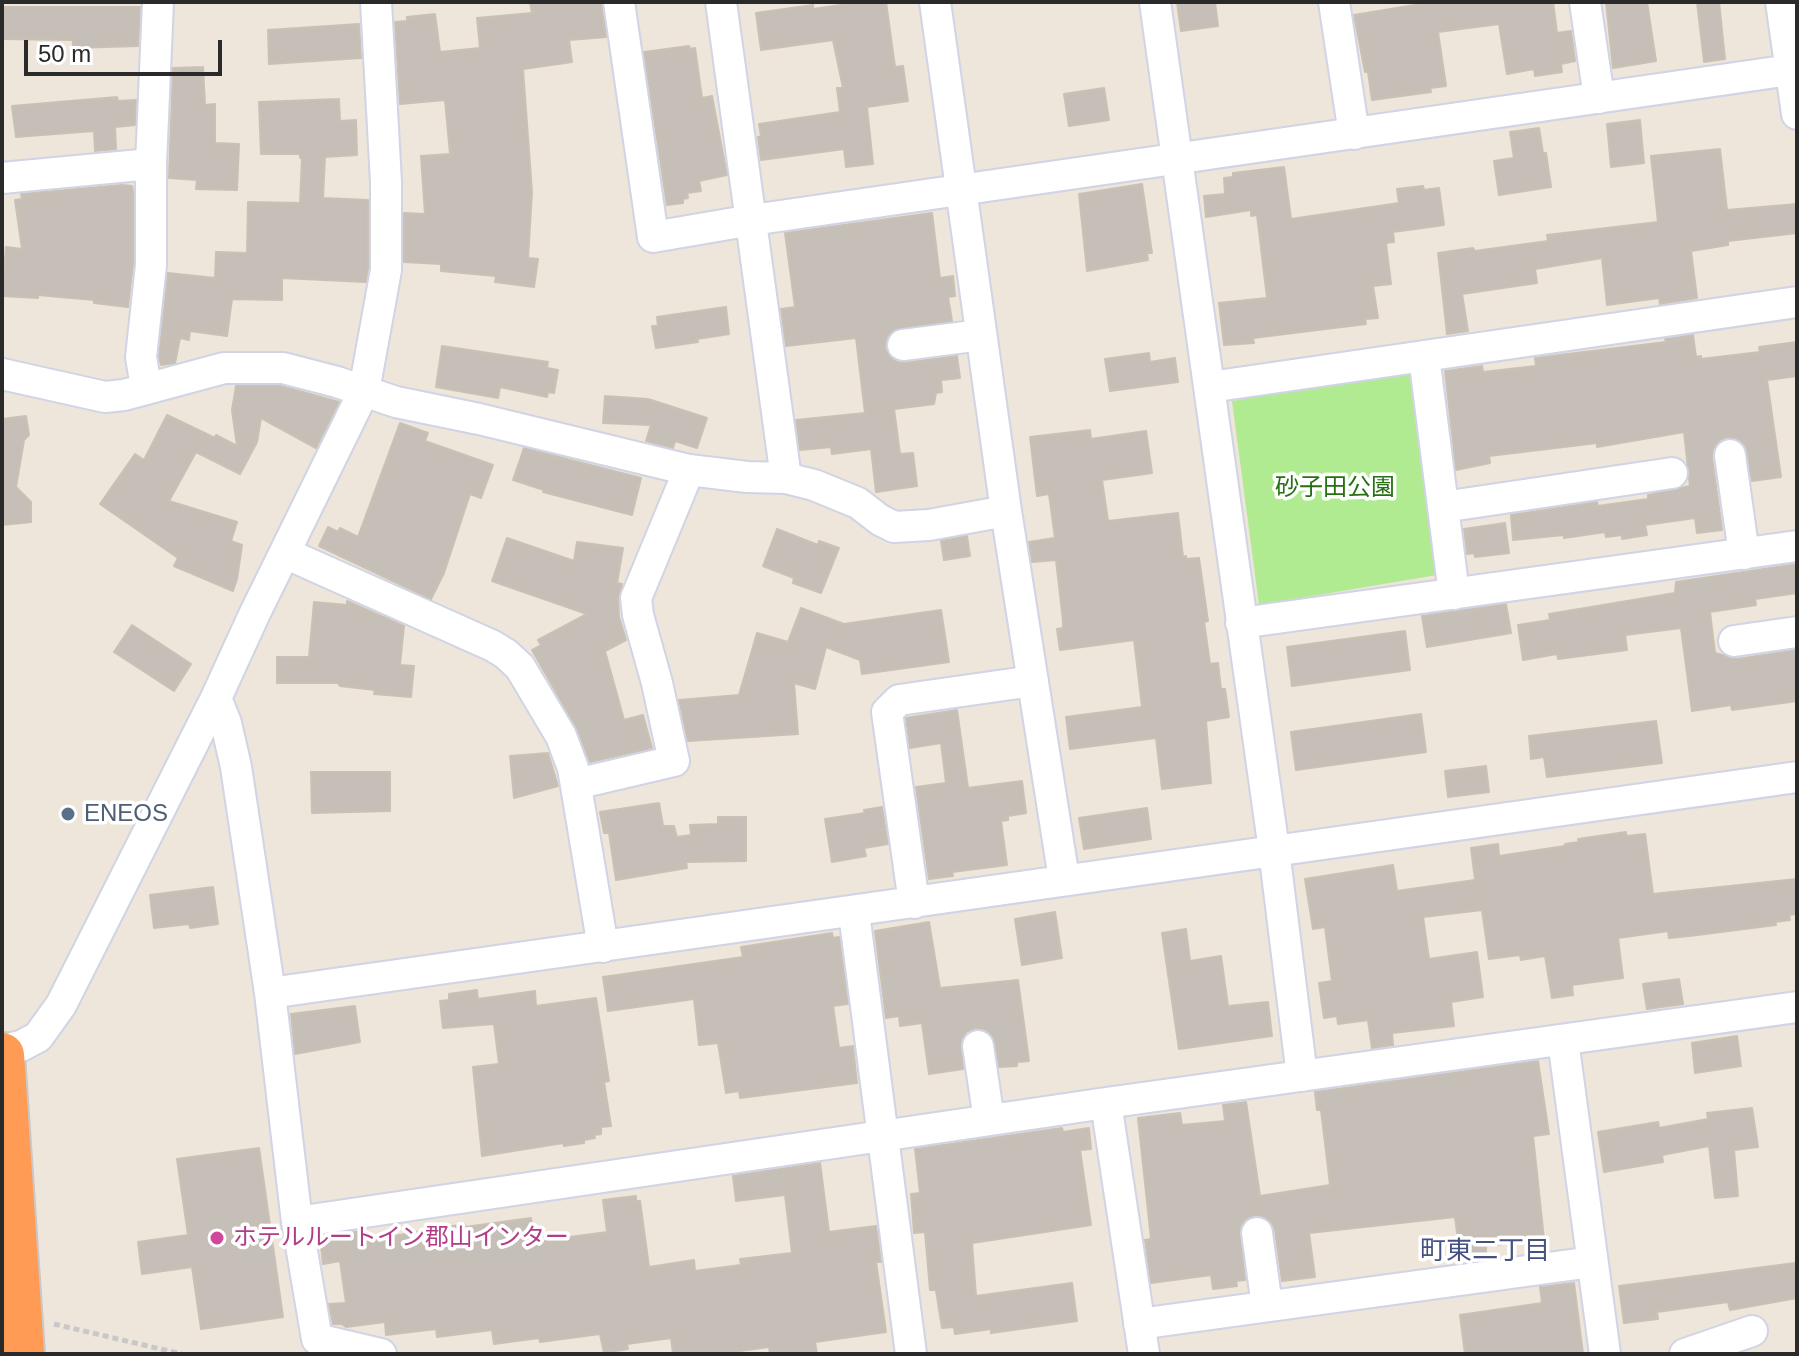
<!DOCTYPE html>
<html>
<head>
<meta charset="utf-8">
<style>
  body { margin:0 }
  #map { position:relative; width:1799px; height:1356px; overflow:hidden; background:#eee5db; font-family:Arial,sans-serif }
  canvas { display:block }
  .frame { position:absolute; inset:0; border:4px solid #2a2a2a; pointer-events:none }
  .scale { position:absolute; left:24px; top:40px; width:198px; height:36px; box-sizing:border-box; border:4px solid #2a2a2a; border-top:0; padding-left:10px; font-size:24px; line-height:28px; white-space:nowrap; color:#2a2a2a; -webkit-text-stroke:6px #fff; paint-order:stroke }
</style>
</head>
<body>
<div id="map">
<canvas width="1799" height="1356"></canvas>
<div class="frame"></div>
<div class="scale">50 m</div>
</div>
<script>
const g = document.querySelector('canvas').getContext('2d');
g.lineJoin = 'round';
function fill(path, color) {
  g.fillStyle = color;
  g.fill(path, 'evenodd');
}
function poly(rows) {
  const path = new Path2D();
  for (const r of rows) {
    path.moveTo(r[0], r[1]);
    for (let i = 2; i < r.length; i += 2) path.lineTo(r[i], r[i + 1]);
  }
  return path;
}
function strokePath(path, color, width, dash) {
  g.strokeStyle = color;
  g.lineWidth = width;
  g.lineCap = dash ? 'butt' : 'round';
  g.setLineDash(dash || []);
  g.stroke(path);
}
function drawText(font, color, halo, rows, align = 'center') {
  g.font = font + ' Arial,"Noto Sans JP",sans-serif';
  g.lineWidth = 7;
  g.setLineDash([]);
  g.textBaseline = 'middle';
  g.strokeStyle = halo;
  g.fillStyle = color;
  for (const [text, x, y, turn = 0] of rows) {
    g.save();
    g.translate(x, y);
    g.rotate((+turn || 0) * Math.PI / 180);
    g.textAlign = isNaN(turn) ? turn : align;
    if (halo) g.strokeText(text, 0, 0);
    g.fillText(text, 0, 0);
    g.restore();
  }
}
fill(poly([
  [1411,368,1437,575,1259,605,1232,401]
]), '#b1eb91');
const building = poly([
  [530,2,601,2,606,37,569,40,572,62,523,69,532,192,528,258,538,259,534,287,495,282,496,276,441,271,441,264,404,262,404,213,425,214,421,156,450,154,445,100,400,104,395,22,407,21,407,17,435,14,440,52,480,48,477,18,532,13,530,2],
  [862,2,886,2,895,67,903,66,908,101,867,107,873,164,846,167,844,149,761,160,758,137,761,136,759,124,840,112,837,88,843,88,833,40,761,50,756,13,813,5,813,9,862,2],
  [1177,2,1215,2,1218,26,1181,31,1177,2],
  [1433,2,1553,2,1557,33,1571,31,1575,61,1561,64,1562,72,1535,76,1534,69,1507,74,1499,24,1438,32,1446,86,1430,88,1431,92,1372,100,1368,72,1365,72,1354,15,1433,2],
  [1606,2,1647,2,1656,61,1613,68,1606,2],
  [1697,2,1719,2,1725,59,1704,62,1697,2],
  [2,7,140,7,138,46,73,48,73,40,2,39,2,7],
  [359,24,361,58,269,64,268,30,359,24],
  [689,46,690,49,695,48,702,98,712,96,727,175,699,181,701,191,687,193,688,198,683,199,683,203,667,205,644,52,689,46],
  [203,67,205,105,215,104,215,143,239,144,237,190,196,189,197,180,169,178,173,68,203,67],
  [1104,88,1109,120,1069,126,1064,94,1104,88],
  [117,97,118,101,136,100,135,125,115,127,116,149,95,151,94,131,16,137,12,106,117,97],
  [339,99,340,121,356,120,357,155,325,157,323,198,368,200,368,268,366,282,282,278,282,300,232,299,227,336,190,331,189,340,180,338,175,363,161,365,159,356,168,273,215,278,216,252,247,253,248,202,300,203,302,158,300,158,300,154,261,154,259,102,339,99],
  [1640,120,1644,163,1611,167,1607,124,1640,120],
  [1539,128,1543,153,1546,153,1551,187,1499,195,1494,161,1514,158,1510,132,1539,128],
  [1720,149,1727,210,1797,204,1797,233,1728,241,1728,245,1691,251,1697,298,1660,304,1659,298,1607,305,1602,258,1535,269,1537,283,1462,294,1468,331,1447,334,1438,253,1473,248,1475,251,1548,241,1547,235,1658,222,1651,156,1720,149],
  [1284,167,1291,219,1399,203,1397,189,1423,186,1424,190,1439,188,1444,225,1393,232,1394,242,1386,243,1391,284,1373,286,1378,318,1365,319,1366,324,1253,338,1254,343,1224,345,1219,303,1267,298,1257,215,1251,216,1251,210,1206,217,1204,196,1225,194,1224,178,1233,177,1233,173,1284,167],
  [1142,184,1152,253,1147,253,1148,260,1087,271,1079,194,1142,184],
  [122,185,132,186,133,192,133,264,128,307,94,303,94,300,38,295,38,298,2,296,6,247,22,249,15,200,22,199,21,194,122,185],
  [932,213,940,278,953,276,955,296,948,297,952,321,893,330,887,337,885,348,895,361,904,363,957,356,960,378,941,380,942,392,936,393,934,404,894,409,900,454,913,453,917,486,876,492,871,449,832,454,831,447,800,450,796,420,865,413,856,338,786,346,781,309,795,307,785,233,932,213],
  [726,307,729,334,697,339,698,342,656,348,652,326,658,326,657,317,726,307],
  [1693,335,1696,357,1701,356,1701,359,1760,352,1759,347,1797,342,1797,376,1767,380,1781,477,1752,481,1745,445,1737,439,1727,437,1720,440,1714,448,1712,457,1722,530,1697,533,1695,518,1645,525,1647,535,1622,539,1622,535,1606,537,1605,532,1564,538,1564,535,1513,540,1511,515,1597,502,1598,506,1648,499,1648,495,1690,486,1684,432,1597,447,1597,443,1489,456,1490,463,1456,470,1445,371,1482,366,1483,372,1536,366,1535,358,1666,342,1665,339,1693,335],
  [442,346,548,362,547,368,558,370,554,393,548,392,547,397,500,387,498,398,436,387,442,346],
  [1149,353,1150,362,1175,358,1178,382,1110,391,1105,359,1149,353],
  [236,386,281,386,339,402,316,448,261,418,257,442,240,474,196,452,169,501,237,522,231,541,242,545,237,579,233,591,174,566,178,558,100,504,135,454,144,460,167,415,215,438,216,435,237,446,232,410,236,386],
  [605,396,648,399,707,418,697,448,675,441,673,448,646,441,651,425,603,423,605,396],
  [26,416,29,435,24,440,16,487,31,502,31,522,2,525,2,419,26,416],
  [400,423,428,433,425,441,493,465,481,498,470,494,444,573,431,599,319,546,328,527,338,532,340,528,358,537,400,423],
  [1090,430,1091,439,1146,431,1152,473,1102,480,1108,521,1178,513,1183,557,1186,556,1186,559,1199,558,1208,621,1204,622,1210,664,1218,663,1221,689,1225,689,1229,717,1206,721,1211,783,1162,789,1156,738,1070,749,1066,717,1142,707,1134,640,1060,650,1057,629,1063,628,1063,621,1056,560,1032,562,1029,542,1055,538,1049,494,1037,496,1030,437,1090,430],
  [524,448,641,478,632,515,543,492,544,490,513,480,524,448],
  [1505,523,1509,553,1475,557,1474,553,1467,554,1464,529,1505,523],
  [777,529,818,545,819,541,839,548,821,593,793,583,794,578,763,566,777,529],
  [967,536,970,556,944,560,941,541,967,536],
  [507,538,574,561,577,542,623,548,617,583,622,584,618,599,619,617,626,640,605,651,624,720,643,715,652,748,590,762,576,727,532,650,541,645,538,640,587,614,492,581,507,538],
  [1797,564,1797,593,1755,599,1756,605,1710,612,1715,653,1737,659,1797,650,1797,701,1732,710,1731,705,1692,711,1681,628,1625,635,1627,650,1558,659,1557,654,1523,660,1518,625,1550,620,1549,614,1675,593,1676,582,1797,564],
  [347,601,404,626,400,665,414,666,411,697,374,694,375,690,340,686,338,683,277,683,277,657,309,657,314,602,347,605,347,601],
  [1506,604,1511,633,1427,647,1422,616,1506,604],
  [801,608,844,624,941,610,949,662,862,674,860,660,826,647,815,689,794,683,798,734,688,741,679,700,739,695,757,633,788,642,801,608],
  [132,625,191,664,174,691,114,652,132,625],
  [1405,631,1410,670,1292,686,1287,647,1405,631],
  [957,710,968,788,1022,781,1026,813,1008,816,1008,820,1001,821,1007,865,952,872,953,876,929,879,916,787,946,783,941,743,910,748,906,718,957,710],
  [1421,714,1426,752,1296,770,1291,732,1421,714],
  [1656,721,1662,763,1547,777,1544,757,1531,759,1529,736,1656,721],
  [548,753,558,786,514,798,510,756,548,753],
  [1486,766,1489,792,1448,797,1445,771,1486,766],
  [311,772,390,772,390,811,312,813,311,772],
  [659,803,663,826,674,826,677,837,691,835,690,825,718,824,718,817,746,817,746,861,686,862,687,868,616,880,609,833,604,833,600,812,659,803],
  [882,807,888,844,864,848,866,856,832,862,825,819,865,813,864,810,882,807],
  [1147,808,1151,839,1084,849,1079,818,1147,808],
  [1626,832,1626,836,1645,834,1653,894,1797,879,1797,914,1789,915,1790,920,1775,922,1776,925,1689,936,1669,938,1668,931,1618,938,1623,978,1572,985,1573,995,1552,998,1545,956,1521,960,1520,955,1489,959,1482,910,1423,917,1429,959,1477,952,1483,997,1451,1002,1454,1026,1392,1033,1393,1045,1372,1048,1368,1020,1338,1024,1337,1016,1324,1018,1319,983,1332,981,1325,927,1313,929,1305,879,1393,865,1397,891,1475,880,1471,848,1498,844,1499,856,1565,846,1565,844,1579,842,1578,839,1626,832],
  [213,887,218,924,190,928,189,924,154,928,150,895,213,887],
  [1055,912,1062,958,1022,965,1015,919,1055,912],
  [929,922,940,988,1018,980,1029,1061,1017,1062,1017,1066,999,1067,992,1035,985,1030,976,1028,966,1032,961,1040,963,1069,929,1074,922,1023,900,1026,899,1016,886,1018,875,931,929,922],
  [1186,929,1190,961,1221,956,1228,1006,1268,1002,1272,1036,1179,1049,1162,933,1186,929],
  [832,933,833,938,839,937,848,1004,833,1006,839,1048,853,1046,857,1083,740,1098,739,1091,726,1093,718,1043,699,1045,694,999,608,1011,603,977,743,957,741,947,832,933],
  [1679,979,1683,1004,1647,1009,1643,984,1679,979],
  [477,990,478,999,535,991,536,1006,596,998,609,1081,604,1082,611,1126,601,1127,601,1134,594,1135,595,1138,584,1140,584,1143,564,1146,563,1143,482,1156,473,1067,499,1064,494,1024,443,1028,440,1001,449,1000,449,994,477,990],
  [355,1006,360,1042,295,1054,291,1014,355,1006],
  [1737,1036,1741,1066,1695,1073,1692,1043,1737,1036],
  [1538,1061,1549,1134,1533,1136,1544,1239,1486,1246,1486,1253,1460,1256,1455,1217,1309,1233,1315,1277,1282,1281,1275,1230,1272,1223,1264,1217,1255,1215,1247,1218,1240,1227,1245,1280,1236,1281,1237,1286,1213,1289,1211,1275,1151,1283,1145,1240,1151,1239,1138,1118,1180,1113,1182,1125,1225,1121,1223,1105,1246,1102,1260,1196,1330,1185,1321,1110,1317,1110,1315,1092,1538,1061],
  [1752,1108,1758,1147,1734,1150,1738,1196,1715,1198,1709,1146,1662,1155,1663,1162,1604,1172,1598,1132,1658,1122,1659,1128,1708,1119,1707,1113,1752,1108],
  [1062,1128,1063,1132,1089,1128,1091,1149,1080,1150,1091,1225,972,1243,976,1296,1072,1283,1077,1321,991,1333,991,1329,955,1334,954,1327,942,1328,936,1290,930,1290,925,1232,914,1233,911,1194,920,1193,915,1149,1062,1128],
  [259,1148,283,1317,201,1329,192,1267,142,1274,138,1242,188,1235,177,1159,259,1148],
  [820,1163,829,1232,876,1226,881,1262,876,1262,886,1332,815,1342,817,1354,770,1354,769,1347,718,1354,673,1354,671,1338,627,1344,628,1349,604,1353,600,1334,540,1342,539,1338,494,1344,492,1330,437,1337,436,1329,386,1335,385,1322,346,1327,341,1324,333,1324,329,1304,346,1303,340,1261,323,1264,320,1237,362,1231,364,1241,465,1224,465,1227,531,1218,534,1242,607,1232,603,1200,636,1196,636,1201,640,1201,649,1267,694,1260,695,1271,741,1265,740,1259,792,1253,785,1195,736,1201,733,1176,820,1163],
  [1795,1263,1797,1298,1730,1310,1728,1302,1657,1312,1658,1319,1624,1323,1619,1286,1795,1263],
  [1574,1283,1583,1354,1465,1354,1460,1315,1542,1303,1540,1287,1574,1283]
]);
fill(building, '#c5bfb7');
strokePath(building, '#cac1b4', 2);
const minor = poly([
  [619,2,653,237,752,220,1797,69],
  [721,2,786,478],
  [935,2,1006,511],
  [1155,2,1274,850,1302,1076],
  [1334,2,1354,134],
  [1585,2,1599,98],
  [1781,2,1797,114],
  [2,178,151,164],
  [903,345,981,335],
  [1424,356,1454,594],
  [2,374,105,397,124,395,224,368,283,368,337,382,396,402,479,419,689,470,747,477,786,478,814,485,858,503,880,520,894,527,929,525,1006,511,1064,879],
  [146,387,141,357,151,265,151,164,158,2],
  [1210,387,1797,302],
  [1730,455,1744,554],
  [1443,507,1672,473],
  [285,553,493,646,506,654,520,667,561,736,573,768,603,947],
  [1241,623,1797,546],
  [1734,641,1797,632],
  [216,698,226,723,236,767,270,993,297,1222,317,1339,381,1354],
  [576,784,674,761,657,683,638,615,636,598,689,470],
  [914,903,887,712,899,700,1033,681],
  [854,913,911,1354],
  [270,993,1797,777],
  [1563,1040,1605,1354],
  [978,1046,989,1120],
  [2,1050,21,1046,38,1037,61,1005,216,698,254,615,364,391,386,270,386,182,376,2],
  [1106,1103,1144,1354],
  [297,1222,1106,1103,1797,1007],
  [1257,1233,1267,1306],
  [1139,1324,1592,1262],
  [1685,1354,1752,1331]
]);
const highway = poly([
  [2,1055,22,1354]
]);
strokePath(minor, '#d0d4e5', 34);
strokePath(highway, '#c8c8c8', 48);
strokePath(poly([
  [54,1324,182,1354]
]), '#c8c8c8', 5, [6, 4]);
strokePath(minor, '#fff', 30);
strokePath(highway, '#ff9b55', 44);
for (const [x, y, r, color] of [
  [68,814,8,"#5c6f8a"],
  [217,1238,8,"#d1479c"]
]) {
  const dot = new Path2D();
  dot.arc(x, y, r, 0, 2 * Math.PI);
  g.fillStyle = color;
  g.fill(dot);
  strokePath(dot, '#fff', 3);
}
drawText('24px', '#277012', '#fff', [
  ["砂子田公園",1335,488]
]);
drawText('24px', '#4e5e75', '#fff', [
  ["ENEOS",84,814]
], 'left');
drawText('24px', '#b23c85', '#fff', [
  ["ホテルルートイン郡山インター",233,1238]
], 'left');
drawText('26px', '#455180', '#fff', [
  ["町東二丁目",1485,1252]
]);
</script>
</body>
</html>
